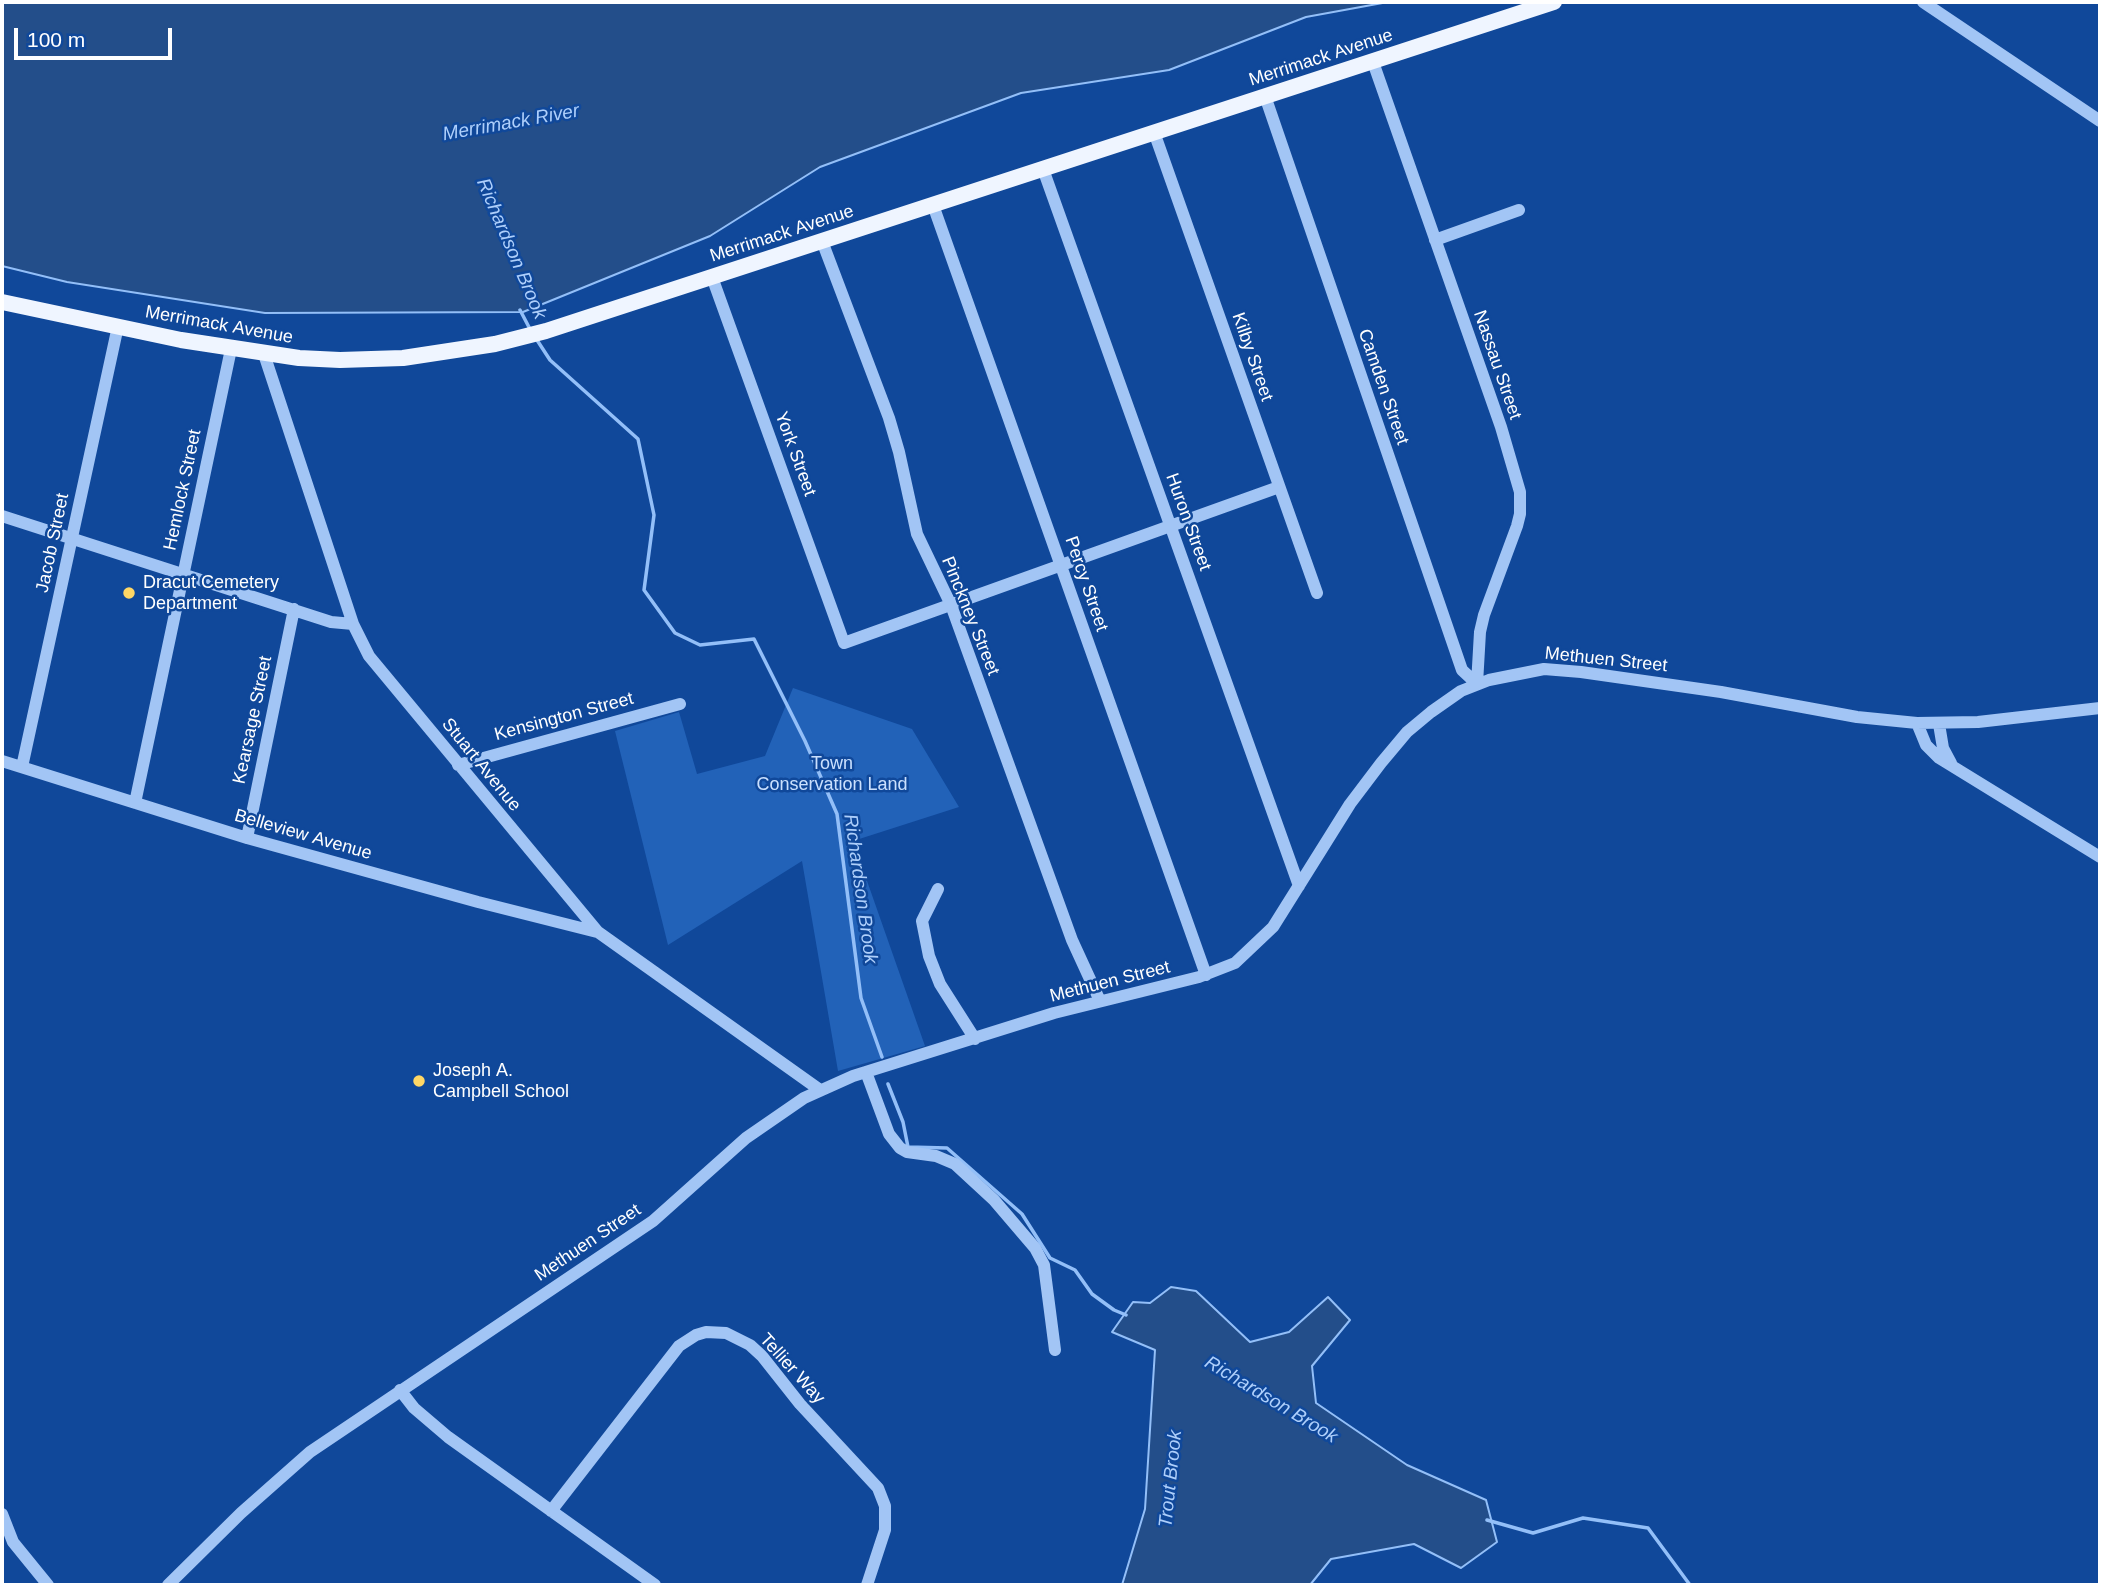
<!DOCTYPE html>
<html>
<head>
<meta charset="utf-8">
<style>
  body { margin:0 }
  #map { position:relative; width:2102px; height:1587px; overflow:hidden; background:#10489a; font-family:Helvetica,sans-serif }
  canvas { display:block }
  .frame { position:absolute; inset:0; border:4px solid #fff; pointer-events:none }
  .scale { position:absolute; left:14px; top:28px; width:158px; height:32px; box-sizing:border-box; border:4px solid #fff; border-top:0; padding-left:9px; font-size:21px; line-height:24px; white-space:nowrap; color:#fff; -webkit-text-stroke:5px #10489a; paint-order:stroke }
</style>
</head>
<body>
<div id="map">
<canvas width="2102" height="1587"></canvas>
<div class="frame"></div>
<div class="scale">100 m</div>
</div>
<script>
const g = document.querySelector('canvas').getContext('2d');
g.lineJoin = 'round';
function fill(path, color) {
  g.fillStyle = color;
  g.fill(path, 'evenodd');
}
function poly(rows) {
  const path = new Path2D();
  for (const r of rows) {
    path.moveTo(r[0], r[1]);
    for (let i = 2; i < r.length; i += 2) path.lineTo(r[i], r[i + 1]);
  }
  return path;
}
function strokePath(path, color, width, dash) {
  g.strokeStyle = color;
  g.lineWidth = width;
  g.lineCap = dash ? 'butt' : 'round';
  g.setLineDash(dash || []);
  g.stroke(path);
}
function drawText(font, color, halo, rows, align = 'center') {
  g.font = font + ' Helvetica,sans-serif';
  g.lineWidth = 5;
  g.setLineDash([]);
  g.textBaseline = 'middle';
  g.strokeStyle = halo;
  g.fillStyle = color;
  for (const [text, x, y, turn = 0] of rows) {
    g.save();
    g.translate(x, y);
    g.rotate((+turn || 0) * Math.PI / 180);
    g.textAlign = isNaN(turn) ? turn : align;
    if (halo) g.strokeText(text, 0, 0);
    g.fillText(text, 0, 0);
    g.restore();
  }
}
fill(poly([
  [793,688,912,729,959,807,853,841,925,1046,838,1071,802,861,668,945,615,731,679,712,697,774,765,756]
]), '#2262b8');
const water = poly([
  [2,2,1388,2,1306,17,1169,70,1021,93,820,167,710,236,523,312,265,313,67,282,2,266,2,2],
  [1171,1287,1196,1291,1250,1342,1289,1332,1328,1297,1350,1320,1312,1366,1316,1403,1407,1465,1486,1500,1497,1542,1461,1568,1414,1544,1331,1559,1310,1585,1122,1585,1145,1509,1155,1350,1112,1332,1133,1302,1150,1303,1171,1287]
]);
fill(water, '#234e8a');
strokePath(water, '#93bff8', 2);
strokePath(poly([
  [520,310,531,331],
  [535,337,550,360,638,439,654,515,644,590,675,633,700,645,754,639,805,741,837,814,861,998,882,1057],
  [888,1084,903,1122,908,1147,947,1148,1022,1214,1050,1258,1075,1270,1092,1294,1114,1310,1126,1315],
  [1487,1520,1533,1533,1583,1518,1648,1528,1690,1585]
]), '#93bff8', 3.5);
strokePath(poly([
  [1923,2,2100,121],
  [1373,62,1501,427,1520,492,1520,514,1517,526,1484,615,1480,632,1477,684],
  [1265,96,1462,670,1477,684],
  [1154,132,1317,593],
  [1043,169,1299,886],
  [933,205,1206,975],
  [1435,240,1519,210],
  [822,241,889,418,899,452,917,534,951,605,1072,940,1100,1001],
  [712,277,844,643,1279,487],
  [264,354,353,624,369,656,598,932,820,1090],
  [2,516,331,622,353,624],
  [1917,723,1926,745,1939,758,2100,857],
  [1939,724,1943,748,1951,763],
  [2,761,247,838,478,902,597,932],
  [458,765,680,704],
  [22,767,118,326],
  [135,803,231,349],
  [247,838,294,609],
  [938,889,922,921,929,956,940,984,975,1039],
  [866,1072,889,1134,900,1148,907,1152,936,1156,955,1164,994,1200,1035,1248,1044,1265,1055,1350],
  [400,1390,414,1408,448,1437,655,1585],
  [551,1511,679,1346,696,1335,706,1332,726,1333,750,1345,762,1356,800,1404,878,1488,885,1506,885,1530,867,1585],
  [2,1514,13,1542,48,1585],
  [168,1585,241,1513,310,1452,653,1221,746,1138,804,1098,853,1076,1054,1013,1199,977,1235,963,1273,927,1350,804,1381,763,1407,732,1431,712,1461,691,1489,680,1544,669,1581,672,1721,692,1857,717,1917,723,1978,722,2100,708]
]), '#a2c5f5', 12);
strokePath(poly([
  [2,302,181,340,299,358,340,360,403,358,495,344,546,331,1554,2]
]), '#eff5ff', 16);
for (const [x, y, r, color] of [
  [129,593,7,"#ffd765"],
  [419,1081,7,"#ffd765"]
]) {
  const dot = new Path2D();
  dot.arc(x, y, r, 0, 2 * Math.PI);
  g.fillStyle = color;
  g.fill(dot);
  strokePath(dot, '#10489a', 2.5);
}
drawText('18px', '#fff', '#10489a', [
  ["Merrimack Avenue",1321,58,-18],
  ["Merrimack Avenue",782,234,-18],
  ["Merrimack Avenue",219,325,10],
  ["Kilby Street",1252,357,71],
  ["Nassau Street",1497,365,71],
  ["Camden Street",1383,387,71],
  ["York Street",795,454,70],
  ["Hemlock Street",183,490,-78],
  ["Huron Street",1188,522,70],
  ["Jacob Street",53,543,-78],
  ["Percy Street",1086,584,71],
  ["Pinckney Street",970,616,68],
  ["Methuen Street",1606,660,6],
  ["Kensington Street",564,717,-15],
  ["Kearsage Street",253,720,-78],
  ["Stuart Avenue",481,765,51],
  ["Belleview Avenue",303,835,16],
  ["Methuen Street",1110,982,-14],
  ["Methuen Street",588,1243,-34],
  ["Tellier Way",792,1369,48]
]);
drawText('18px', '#fff', '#10489a', [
  ["Dracut Cemetery",143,583],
  ["Department",143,604],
  ["Joseph A.",433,1071],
  ["Campbell School",433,1092]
], 'left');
drawText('18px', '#cae0fe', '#10489a', [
  ["Town",832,764],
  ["Conservation Land",832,785]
]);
drawText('italic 19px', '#aecffb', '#10489a', [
  ["Merrimack River",511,123,-10],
  ["Richardson Brook",511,249,67],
  ["Richardson Brook",860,889,82],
  ["Richardson Brook",1271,1400,31],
  ["Trout Brook",1171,1479,-84]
]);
</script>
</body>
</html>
